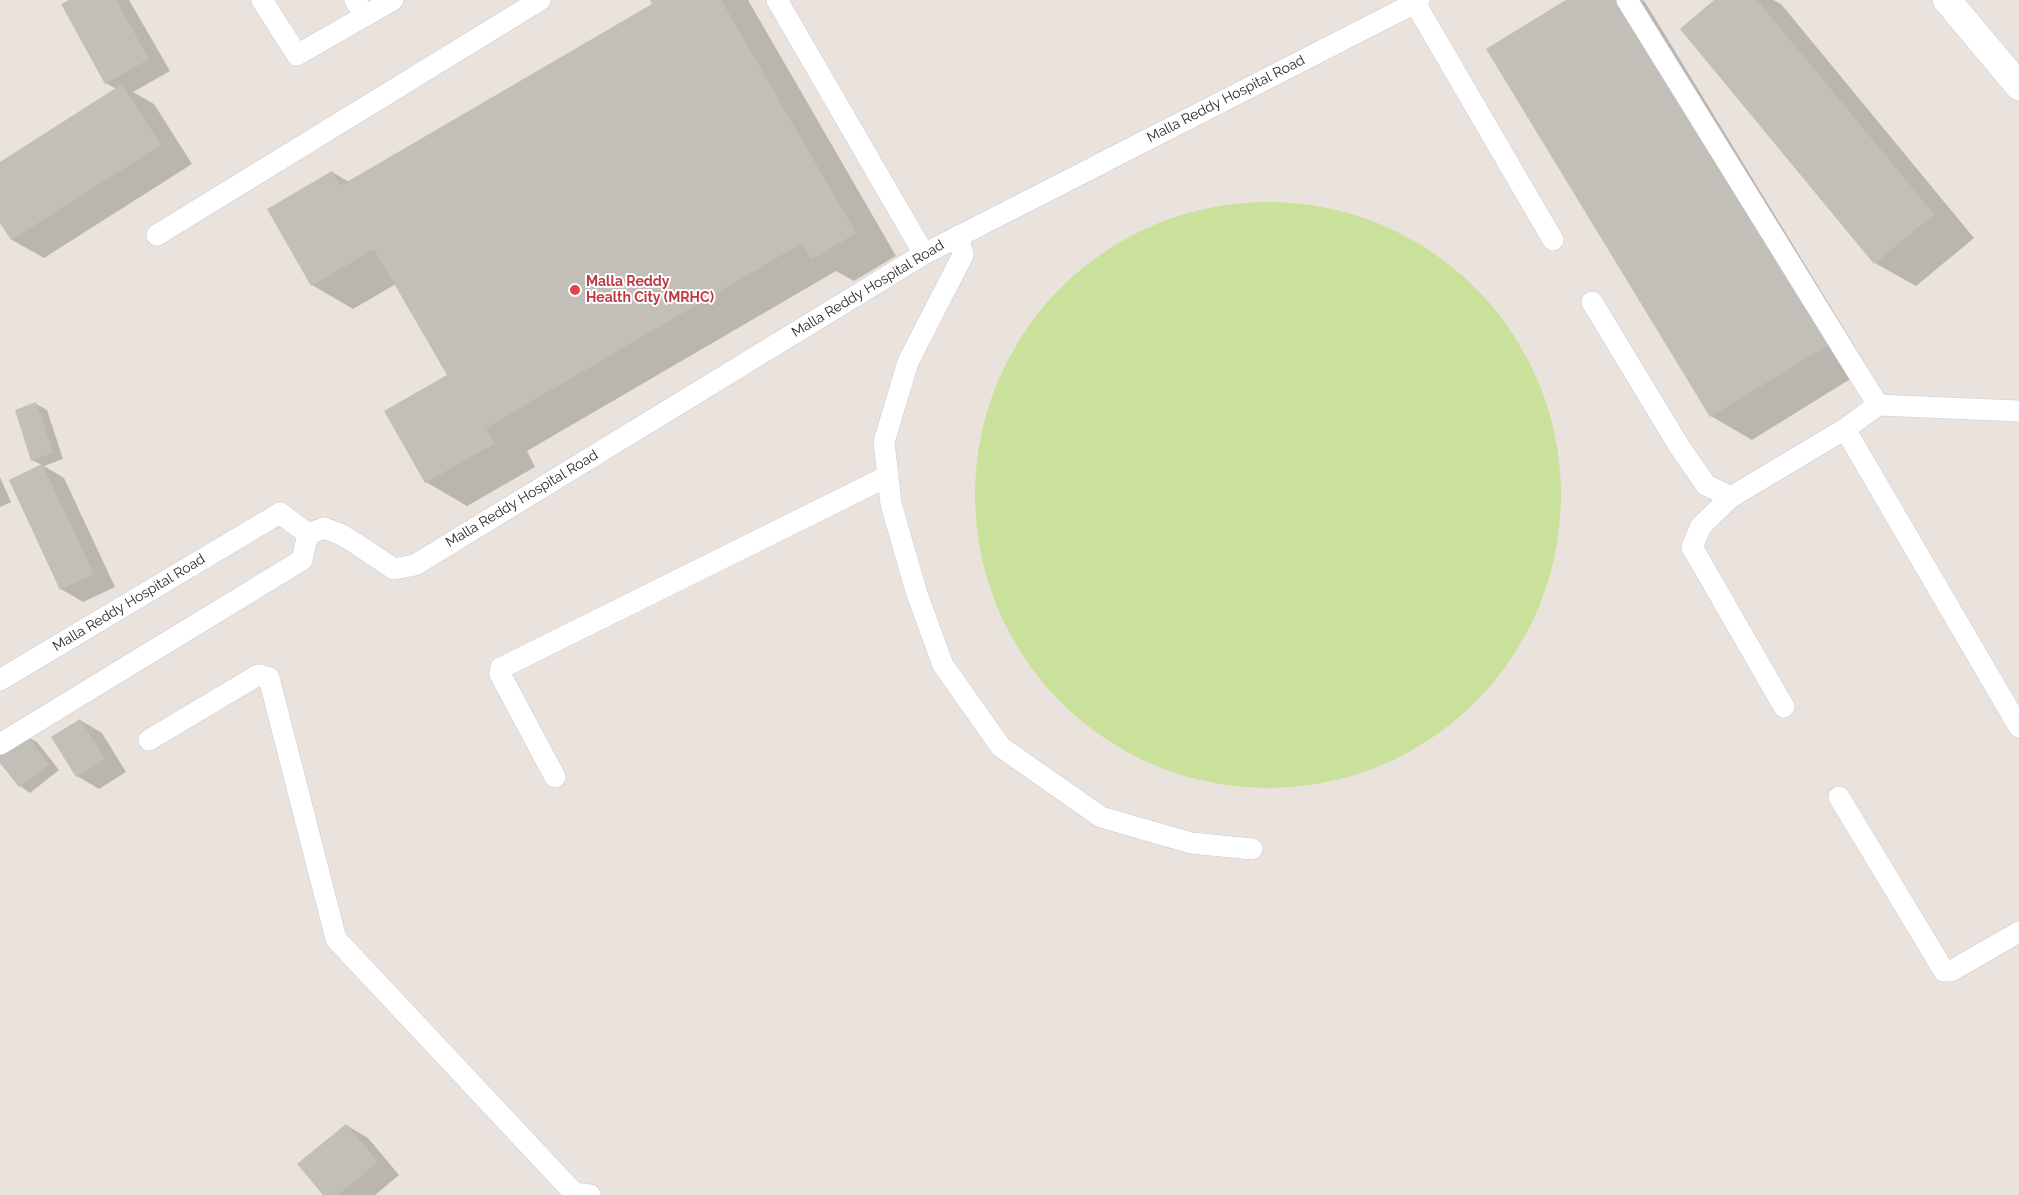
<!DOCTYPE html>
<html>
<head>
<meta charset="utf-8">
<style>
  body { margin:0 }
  canvas { display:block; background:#eae2dc }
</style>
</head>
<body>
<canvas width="2019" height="1195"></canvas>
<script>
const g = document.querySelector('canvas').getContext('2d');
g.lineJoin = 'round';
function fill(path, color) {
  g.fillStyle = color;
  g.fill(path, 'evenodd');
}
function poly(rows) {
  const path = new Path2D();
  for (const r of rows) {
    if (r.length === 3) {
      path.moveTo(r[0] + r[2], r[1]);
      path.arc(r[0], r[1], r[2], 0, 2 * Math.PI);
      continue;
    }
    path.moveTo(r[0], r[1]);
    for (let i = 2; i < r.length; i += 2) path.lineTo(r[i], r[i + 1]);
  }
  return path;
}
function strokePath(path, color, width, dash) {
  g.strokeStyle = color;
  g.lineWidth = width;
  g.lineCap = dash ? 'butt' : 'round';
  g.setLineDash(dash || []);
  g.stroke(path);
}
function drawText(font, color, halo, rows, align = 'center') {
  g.font = font + ' Raleway,sans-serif';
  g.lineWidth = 4;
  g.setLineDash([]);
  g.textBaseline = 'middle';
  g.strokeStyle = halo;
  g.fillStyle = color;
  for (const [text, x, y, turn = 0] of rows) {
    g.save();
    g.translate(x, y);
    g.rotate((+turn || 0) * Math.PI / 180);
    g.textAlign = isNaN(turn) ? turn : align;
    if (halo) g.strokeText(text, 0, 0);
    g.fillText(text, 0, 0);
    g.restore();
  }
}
fill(poly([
  [1268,495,293]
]), '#cae19b');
fill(poly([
  [71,0,129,0,170,71,133,92,154,104,192,164,44,258,12,240,0,221,0,163,116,89,106,83],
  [651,0,748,0,896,256,854,281,836,271,527,451,535,467,467,506,426,482,449,375,396,284,353,309,312,285,332,172,349,182,654,4],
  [1568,0,1642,0,1645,2,1868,368,1752,440,1711,416],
  [1716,0,1773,0,1781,4,1974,238,1916,286,1875,263],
  [36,404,47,410,63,459,44,466,64,478,115,587,83,602,61,589,42,465,32,460],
  [0,477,11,502,0,507],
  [80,720,102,733,126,772,99,789,77,776],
  [26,736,37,742,59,770,30,793,20,786,0,761,0,756],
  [346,1125,368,1138,399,1175,375,1195,325,1195]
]), '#0003');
fill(poly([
  [69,0,116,0,149,59,105,84,61,4],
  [650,0,721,0,856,233,812,259,802,243,486,428,495,443,425,483,384,411,447,375,374,249,311,286,267,209,332,171,340,186,652,4],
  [1566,0,1618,0,1828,345,1710,417,1486,49],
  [1714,0,1757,0,1934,214,1874,264,1680,29],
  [122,84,161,145,11,240,0,223,0,162],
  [36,402,53,453,31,461,15,410],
  [42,464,94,574,60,590,9,480],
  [80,719,105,759,76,777,51,737],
  [26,734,49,764,19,787,0,763,0,755],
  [346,1124,378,1162,338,1195,323,1195,297,1164]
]), '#c2beb8');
const service = poly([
  [262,0,297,55,393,0],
  [355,0,365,16],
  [777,0,924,254],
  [1419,0,1415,3,1553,240],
  [1627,0,1878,405],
  [157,235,540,0],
  [958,236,963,255,908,362,884,442,891,504,917,594,943,665,1001,747,1101,817,1191,843,1252,849],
  [1592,302,1679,446,1706,485,1731,497,1845,429,1878,405,2019,411],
  [1845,429,2019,727],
  [1731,497,1701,526,1692,547,1784,707],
  [308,534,324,528,340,534,355,543,394,569,415,565,924,254,1415,3],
  [0,680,280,513,308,534],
  [149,740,258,675,269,678,336,939,574,1193,590,1195],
  [0,744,302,560,308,534],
  [555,777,500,674,501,668,888,476],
  [1839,797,1944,971,1951,971,2019,932]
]);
const minor = poly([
  [1947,0,2019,86]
]);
strokePath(service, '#c8ccd5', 22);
strokePath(minor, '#c8ccd5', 29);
strokePath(service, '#fff', 21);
strokePath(minor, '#fff', 28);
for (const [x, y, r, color] of [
  [575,290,6,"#e0444e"]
]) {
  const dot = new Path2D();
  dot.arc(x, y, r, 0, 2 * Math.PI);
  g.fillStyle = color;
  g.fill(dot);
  strokePath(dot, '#fff', 2);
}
drawText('14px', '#292929', '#fff', [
  ["Malla Reddy Hospital Road",1226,99,-27],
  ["Malla Reddy Hospital Road",868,289,-31],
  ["Malla Reddy Hospital Road",522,499,-31],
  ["Malla Reddy Hospital Road",129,603,-31]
]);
drawText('bold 14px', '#be3a42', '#fff', [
  ["Malla Reddy",586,282],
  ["Health City (MRHC)",586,298]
], 'left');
</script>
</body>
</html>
